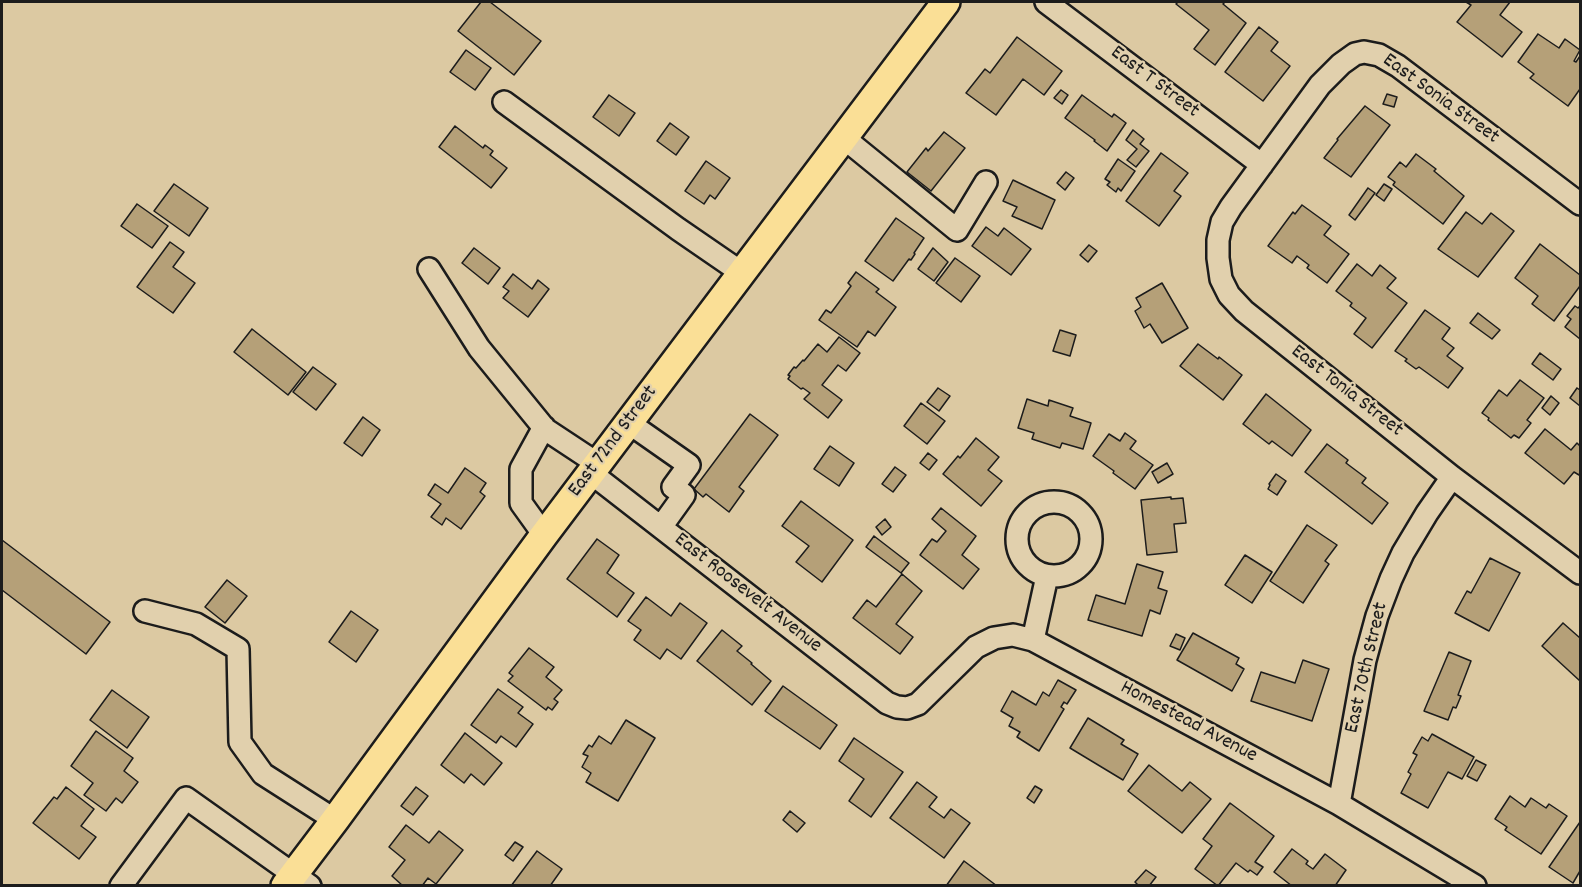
<!DOCTYPE html>
<html>
<head>
<meta charset="utf-8">
<style>
  body { margin:0 }
  #map { position:relative; width:1582px; height:887px; overflow:hidden; background:#dcc9a2; font-family:Dekko,sans-serif }
  canvas { display:block }
  .frame { position:absolute; inset:0; border:3px solid #1c1c1c; pointer-events:none }
</style>
</head>
<body>
<div id="map">
<canvas width="1582" height="887"></canvas>
<div class="frame"></div>
</div>
<script>
const g = document.querySelector('canvas').getContext('2d');
g.lineJoin = 'round';
function fill(path, color) {
  g.fillStyle = color;
  g.fill(path, 'evenodd');
}
function poly(rows) {
  const path = new Path2D();
  for (const r of rows) {
    if (r.length === 3) {
      path.moveTo(r[0] + r[2], r[1]);
      path.arc(r[0], r[1], r[2], 0, 2 * Math.PI);
      continue;
    }
    path.moveTo(r[0], r[1]);
    for (let i = 2; i < r.length; i += 2) path.lineTo(r[i], r[i + 1]);
  }
  return path;
}
function strokePath(path, color, width, dash) {
  g.strokeStyle = color;
  g.lineWidth = width;
  g.lineCap = dash ? 'butt' : 'round';
  g.setLineDash(dash || []);
  g.stroke(path);
}
function drawText(font, color, halo, rows, align = 'center') {
  g.font = font + ' Dekko,sans-serif';
  g.lineWidth = 4.5;
  g.setLineDash([]);
  g.textBaseline = 'middle';
  g.strokeStyle = halo;
  g.fillStyle = color;
  for (const [text, x, y, turn = 0] of rows) {
    g.save();
    g.translate(x, y);
    g.rotate((+turn || 0) * Math.PI / 180);
    g.textAlign = isNaN(turn) ? turn : align;
    if (halo) g.strokeText(text, 0, 0);
    g.fillText(text, 0, 0);
    g.restore();
  }
}
const building = poly([
  [481,2,490,2,541,41,514,75,458,31,481,2],
  [1178,2,1225,2,1223,4,1246,23,1215,65,1194,49,1209,30,1176,4,1178,2],
  [1466,2,1510,2,1500,15,1522,32,1502,57,1457,22,1471,5,1466,2],
  [1259,27,1278,42,1271,51,1290,66,1263,101,1225,72,1259,27],
  [1538,34,1559,48,1565,39,1580,50,1574,61,1576,62,1580,56,1580,89,1568,106,1530,78,1534,74,1518,62,1538,34],
  [1017,37,1062,71,1044,95,1023,79,996,115,966,93,985,69,990,73,1017,37],
  [466,50,491,68,475,90,450,72,466,50],
  [1061,90,1068,95,1062,104,1054,98,1061,90],
  [1387,94,1397,97,1394,107,1383,104,1387,94],
  [609,95,635,113,619,136,593,117,609,95],
  [1082,95,1112,117,1114,114,1126,123,1107,151,1094,141,1095,140,1065,118,1082,95],
  [1365,106,1390,125,1351,177,1324,158,1338,140,1337,139,1365,106],
  [670,123,689,137,676,155,657,141,670,123],
  [455,126,483,148,485,145,493,151,490,155,507,168,491,188,439,147,455,126],
  [1133,130,1144,139,1140,144,1149,151,1136,167,1127,160,1137,149,1126,140,1133,130],
  [944,132,965,148,931,191,907,172,926,148,928,151,944,132],
  [1161,153,1188,173,1174,191,1181,196,1159,226,1126,201,1161,153],
  [1416,154,1436,169,1434,171,1464,196,1443,224,1393,185,1395,182,1388,177,1400,162,1406,167,1416,154],
  [1118,159,1135,171,1121,191,1118,188,1116,192,1107,185,1110,182,1105,179,1118,159],
  [706,161,730,178,715,199,710,195,704,204,685,191,706,161],
  [1066,172,1074,178,1065,190,1057,183,1066,172],
  [1013,180,1055,200,1042,229,1012,216,1017,207,1003,201,1013,180],
  [174,184,208,208,189,236,154,211,174,184],
  [1384,184,1392,189,1384,201,1376,195,1384,184],
  [1368,188,1375,193,1355,220,1349,215,1368,188],
  [137,204,168,226,152,248,121,226,137,204],
  [1302,205,1331,226,1324,235,1349,254,1327,283,1307,268,1309,265,1297,256,1292,263,1268,246,1293,212,1295,214,1302,205],
  [1466,212,1482,224,1491,213,1514,231,1478,277,1438,249,1466,212],
  [896,218,924,238,914,253,915,254,911,260,909,259,893,281,865,261,896,218],
  [986,227,998,236,1004,228,1031,249,1011,275,972,246,986,227],
  [170,242,184,252,173,267,195,283,173,313,137,287,170,242],
  [1540,244,1580,275,1580,286,1554,321,1532,304,1538,296,1515,278,1540,244],
  [1089,245,1097,251,1088,262,1080,255,1089,245],
  [474,248,500,268,488,284,462,263,474,248],
  [933,248,948,262,934,281,918,269,933,248],
  [955,258,980,276,961,302,936,283,955,258],
  [1357,264,1372,276,1380,265,1396,278,1387,288,1407,303,1372,348,1354,334,1366,318,1350,306,1352,303,1336,291,1357,264],
  [856,272,879,289,876,292,896,307,875,336,868,331,857,347,819,320,826,310,831,313,851,286,848,283,856,272],
  [513,274,532,289,538,280,549,289,528,317,503,298,509,291,503,287,513,274],
  [1162,283,1188,328,1162,343,1150,324,1144,328,1135,311,1141,307,1136,298,1162,283],
  [1575,306,1578,308,1580,306,1580,339,1565,327,1571,319,1567,316,1575,306],
  [1425,310,1450,328,1442,339,1454,348,1447,356,1463,368,1448,388,1419,367,1416,369,1405,361,1407,359,1395,351,1425,310],
  [1478,313,1500,330,1492,339,1470,323,1478,313],
  [252,329,306,372,288,395,234,352,252,329],
  [1060,330,1076,335,1070,356,1053,351,1060,330],
  [839,337,860,353,846,371,838,365,822,385,842,400,828,418,804,399,810,393,803,388,801,389,788,379,790,376,788,375,794,367,796,368,803,360,804,361,818,344,827,352,839,337],
  [1198,344,1218,359,1219,357,1242,375,1223,400,1180,366,1198,344],
  [1540,353,1561,369,1553,380,1532,364,1540,353],
  [313,367,336,384,316,410,293,392,313,367],
  [1520,380,1544,398,1527,420,1531,423,1519,438,1514,435,1511,438,1488,420,1489,418,1482,413,1499,390,1507,396,1520,380],
  [938,388,950,396,939,411,927,402,938,388],
  [1577,388,1580,390,1580,406,1570,398,1577,388],
  [1266,394,1311,430,1292,456,1272,441,1269,444,1243,424,1266,394],
  [1551,396,1559,403,1550,415,1542,408,1551,396],
  [1027,399,1048,406,1049,400,1073,408,1070,416,1091,423,1083,449,1062,443,1060,448,1032,439,1034,433,1018,428,1027,399],
  [921,403,945,421,927,444,904,426,921,403],
  [750,414,778,435,739,487,744,491,729,512,706,494,703,497,694,489,750,414],
  [363,417,380,430,362,456,344,443,363,417],
  [1545,429,1571,450,1577,443,1580,446,1580,473,1579,475,1574,472,1564,484,1525,453,1545,429],
  [1125,433,1136,441,1130,449,1153,465,1135,489,1113,473,1114,471,1093,456,1109,434,1120,441,1125,433],
  [976,438,999,457,988,470,1002,481,981,506,943,474,958,456,960,458,976,438],
  [1327,444,1348,460,1346,463,1366,478,1362,483,1388,503,1372,524,1305,472,1327,444],
  [830,446,854,463,839,486,814,469,830,446],
  [928,453,937,460,929,470,920,463,928,453],
  [1167,463,1173,474,1158,483,1152,472,1167,463],
  [895,467,906,475,893,492,882,484,895,467],
  [465,468,486,483,480,492,485,496,461,529,446,518,442,525,431,517,441,504,428,495,435,484,448,493,465,468],
  [1276,474,1286,481,1277,495,1268,489,1270,485,1269,484,1276,474],
  [1171,497,1171,499,1183,498,1186,523,1174,524,1177,552,1147,555,1141,500,1171,497],
  [801,501,853,540,822,582,796,562,809,546,782,526,801,501],
  [941,508,976,536,962,555,979,569,963,589,920,555,932,539,937,542,946,531,932,519,941,508],
  [885,519,891,527,882,535,876,527,885,519],
  [1307,525,1337,545,1325,561,1329,564,1303,603,1270,581,1307,525],
  [874,536,909,563,901,573,866,547,874,536],
  [597,539,619,555,607,573,634,593,617,617,567,579,597,539],
  [2,540,110,622,86,654,2,590,2,540],
  [1245,555,1272,572,1252,603,1225,585,1245,555],
  [1490,558,1520,573,1489,631,1455,613,1467,591,1471,593,1490,558],
  [1137,564,1163,572,1158,588,1167,591,1160,614,1150,610,1142,636,1088,620,1096,595,1125,604,1137,564],
  [902,574,922,591,896,624,913,637,900,654,853,618,867,600,876,607,902,574],
  [227,580,247,596,225,623,205,607,227,580],
  [646,597,671,616,680,603,707,623,681,659,667,649,660,659,634,640,641,630,628,621,646,597],
  [351,611,378,630,356,662,329,642,351,611],
  [1563,623,1580,638,1580,681,1542,646,1563,623],
  [722,630,742,646,737,651,752,663,751,664,771,681,752,705,697,661,722,630],
  [1193,633,1239,658,1236,664,1244,669,1232,691,1177,660,1193,633],
  [1176,634,1185,638,1180,650,1170,646,1176,634],
  [529,648,554,667,546,677,562,690,554,699,558,702,552,710,548,707,546,710,508,681,513,676,509,673,529,648],
  [1449,652,1471,661,1458,695,1461,696,1456,708,1453,707,1448,720,1424,711,1449,652],
  [1303,660,1329,669,1312,721,1251,701,1261,672,1295,683,1303,660],
  [1058,680,1076,690,1067,704,1064,702,1061,707,1064,709,1039,751,1017,737,1020,732,1009,726,1013,718,1001,711,1012,691,1036,705,1043,692,1049,696,1058,680],
  [783,686,837,725,820,749,765,711,783,686],
  [498,689,523,707,518,713,533,724,516,747,501,736,496,743,471,725,498,689],
  [112,690,149,717,127,748,90,720,112,690],
  [1088,718,1124,740,1121,744,1138,754,1123,780,1070,748,1088,718],
  [626,720,655,738,618,801,586,782,591,773,582,767,588,756,583,754,589,745,592,747,599,736,611,744,626,720],
  [96,731,133,758,124,771,138,782,122,803,116,798,106,811,84,795,93,783,71,766,96,731],
  [465,733,502,763,484,785,471,774,464,783,441,765,465,733],
  [1432,734,1474,757,1462,779,1448,772,1428,808,1401,793,1411,774,1408,772,1417,755,1413,753,1422,737,1428,741,1432,734],
  [854,738,903,772,871,817,849,801,864,779,839,761,854,738],
  [1476,760,1486,765,1477,781,1467,776,1476,760],
  [1149,765,1182,791,1190,782,1211,799,1182,833,1128,791,1149,765],
  [917,782,937,797,929,807,944,818,951,809,970,823,944,858,890,818,917,782],
  [1035,786,1042,790,1034,803,1027,798,1035,786],
  [66,787,94,809,81,826,96,837,79,859,33,823,54,797,57,799,66,787],
  [416,787,428,796,413,815,401,806,416,787],
  [1510,796,1525,807,1531,798,1546,808,1549,804,1567,816,1541,854,1505,830,1507,827,1495,819,1510,796],
  [1230,803,1274,836,1255,862,1263,867,1257,875,1250,870,1248,872,1236,863,1218,886,1195,869,1212,846,1203,839,1230,803],
  [790,811,805,823,797,832,783,820,790,811],
  [1580,822,1580,871,1573,883,1549,867,1580,822],
  [406,825,429,843,439,831,463,850,436,884,428,878,422,886,403,886,392,876,405,860,389,847,406,825],
  [515,842,523,847,513,861,505,855,515,842],
  [1292,849,1308,861,1306,864,1313,869,1325,854,1346,870,1335,886,1292,886,1274,872,1292,849],
  [537,851,562,869,550,886,511,886,537,851],
  [964,861,997,886,946,886,964,861],
  [1146,870,1156,877,1149,886,1139,886,1135,882,1146,870]
]);
fill(building, '#b5a078');
strokePath(building, '#1c1c1c', 1.5);
const minor = poly([
  [1046,2,1262,165],
  [504,102,678,229,742,273],
  [844,138,957,230,986,182],
  [1580,204,1398,66,1379,55,1364,52,1355,54,1341,64,1320,85,1231,207,1222,222,1218,240,1218,258,1221,279,1229,295,1244,311,1452,477,1580,573],
  [429,269,479,348,545,429,598,464],
  [629,423,689,465,673,487,684,495,661,527],
  [544,427,521,469,521,503,544,535],
  [591,473,847,672,887,703,897,707,907,708,918,704,976,647,994,638,1013,635,1033,640,1339,804,1475,886],
  [1054,539,37],
  [145,611,196,624,238,649,240,742,263,774,335,820],
  [1033,640,1047,576],
  [1339,804,1365,660,1377,616,1391,579,1403,553,1427,513,1452,477],
  [121,886,186,798,310,886]
]);
const major = poly([
  [285,886,335,820,544,535,946,2]
]);
strokePath(minor, '#1c1c1c', 26);
strokePath(major, '#1c1c1c', 32);
strokePath(minor, '#e1d0ad', 21);
strokePath(major, '#fadf96', 27);
drawText('21px', '#1c1c1c', '#e1d0ad', [
  ["East T Street",1154,83,37],
  ["East Sonia Street",1440,100,36],
  ["East Tonia Street",1346,392,38],
  ["East 72nd Street",614,442,-53],
  ["East Roosevelt Avenue",747,594,38],
  ["East 70th Street",1368,668,-77],
  ["Homestead Avenue",1188,723,28]
]);
</script>
</body>
</html>
